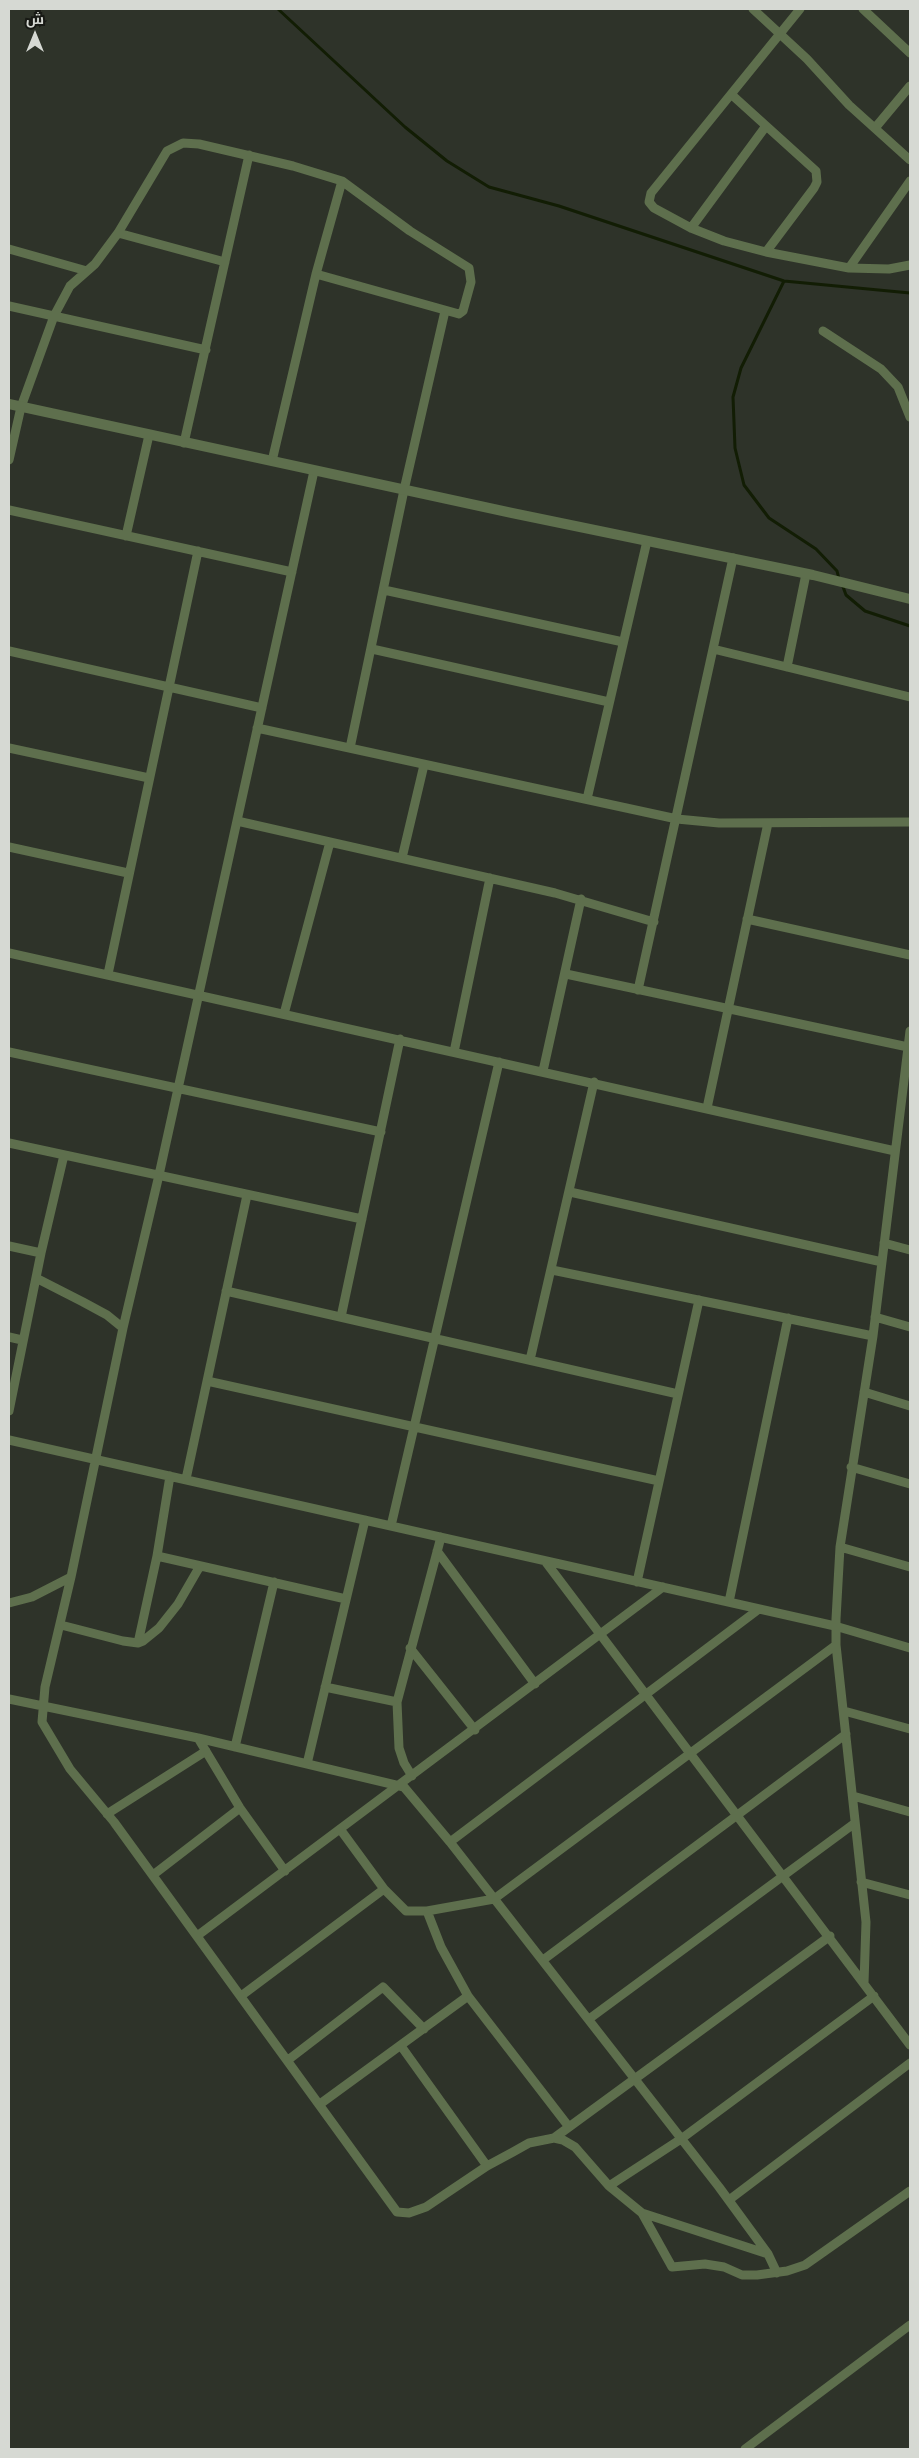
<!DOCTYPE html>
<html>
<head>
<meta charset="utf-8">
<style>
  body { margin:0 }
  #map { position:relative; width:919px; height:2458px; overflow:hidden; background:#2e3329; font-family:Signika,Cairo,sans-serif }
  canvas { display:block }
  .frame { position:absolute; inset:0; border:10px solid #d6d9d3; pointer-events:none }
  .north { position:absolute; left:10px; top:10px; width:50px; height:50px; -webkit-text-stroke:4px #181a15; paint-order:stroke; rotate:0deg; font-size:14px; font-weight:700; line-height:20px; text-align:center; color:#d6d9d3 }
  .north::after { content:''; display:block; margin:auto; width:18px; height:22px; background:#d6d9d3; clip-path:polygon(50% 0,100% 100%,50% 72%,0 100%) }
</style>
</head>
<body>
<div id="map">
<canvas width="919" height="2458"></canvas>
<div class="frame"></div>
<div class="north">ش</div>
</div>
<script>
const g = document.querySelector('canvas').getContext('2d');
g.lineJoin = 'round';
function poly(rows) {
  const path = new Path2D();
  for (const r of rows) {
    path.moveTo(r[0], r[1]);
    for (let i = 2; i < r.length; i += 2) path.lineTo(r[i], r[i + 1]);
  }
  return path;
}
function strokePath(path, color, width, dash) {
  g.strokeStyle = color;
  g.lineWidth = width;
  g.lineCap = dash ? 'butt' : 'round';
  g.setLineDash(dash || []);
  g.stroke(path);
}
strokePath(poly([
  [278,9,405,127,447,161,489,187,559,206,784,281,910,293],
  [784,281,741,368,733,397,735,448,744,485,769,518,816,549,837,571,839,579],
  [842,584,846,595,865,611,910,626]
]), '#121d04', 3);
strokePath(poly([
  [753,9,807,59,849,105,910,160],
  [800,9,651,193,649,202,654,208,691,228,724,241,766,252,849,268,889,269,910,265],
  [863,9,910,53],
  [732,95,816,171,817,182,814,188,766,252],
  [875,128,910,86],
  [691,228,766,126],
  [118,233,225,262],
  [9,249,87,271],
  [849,268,910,181],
  [9,306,206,350],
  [823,331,881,369,898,387,910,417],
  [184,443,249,155],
  [9,460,21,407,54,316,70,286,95,264,118,233,167,151,183,143,199,144,293,166,342,181,410,231,469,268,471,282,463,311,459,314,316,274],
  [272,461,316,274,342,181],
  [314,471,159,1175,123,1328,71,1577,45,1687,42,1722,70,1769,114,1822,397,2212,409,2213,426,2207,487,2166,513,2152,529,2143,554,2138,563,2140,575,2147,609,2186,642,2213,768,2254],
  [9,510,292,572],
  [126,536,149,435],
  [384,590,623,642],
  [372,649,609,702],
  [713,649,910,697],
  [9,651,262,708],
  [787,667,806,574],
  [257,728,677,819,719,823,910,822],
  [9,748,149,778],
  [350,748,404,490,445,311],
  [587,799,647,541],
  [237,821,555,893,654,922],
  [9,847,128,873],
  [402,858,424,765],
  [747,919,910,955],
  [9,953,895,1151],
  [108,974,198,551],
  [566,974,908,1047],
  [638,990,733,558],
  [284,1014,330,842],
  [9,1052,381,1132],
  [454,1052,490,878],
  [543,1071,581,899],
  [707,1108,768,823],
  [9,1143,362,1219],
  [570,1192,882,1262],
  [884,1243,910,1250],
  [9,1246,41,1253],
  [552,1270,873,1336],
  [36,1278,83,1302,107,1315,123,1328],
  [226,1291,678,1394],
  [341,1317,400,1039],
  [875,1317,910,1327],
  [9,1337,22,1340],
  [530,1360,594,1082],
  [207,1381,659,1481],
  [864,1392,910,1406],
  [9,1411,41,1253,64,1155],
  [9,1440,835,1626,910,1648],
  [851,1467,910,1484],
  [186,1479,247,1195],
  [391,1526,499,1062],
  [840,1547,910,1567],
  [437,1551,535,1684],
  [157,1556,346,1599],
  [545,1561,910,2045],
  [637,1582,699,1300],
  [729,1602,788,1318],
  [9,1603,32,1597,71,1577],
  [61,1625,123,1641,138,1643,143,1641,159,1628,178,1604,200,1566],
  [138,1643,157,1556,170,1476],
  [410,1648,475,1730],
  [325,1687,397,1702],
  [9,1699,198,1738,404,1787,450,1842,719,2187,768,2254,777,2273],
  [844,1711,910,1729],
  [198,1738,240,1808,285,1871],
  [235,1747,274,1582],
  [307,1764,365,1520],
  [412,1776,404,1763,399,1748,397,1702,441,1537],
  [853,1796,910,1812],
  [107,1814,206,1751],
  [340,1829,384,1889,406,1911,427,1911,494,1899,836,1645],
  [450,1842,759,1609],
  [153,1875,240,1808],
  [861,1882,910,1895],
  [427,1911,441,1947,468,1996,569,2127],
  [197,1936,663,1587],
  [543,1960,846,1734],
  [864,1983,866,1922,836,1645,836,1619,840,1547,873,1336,910,1031],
  [241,1996,384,1889],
  [589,2019,855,1823],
  [401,2046,487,2166],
  [288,2060,383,1987,424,2029],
  [320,2104,468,1996],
  [554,2138,830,1936],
  [609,2186,681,2139,874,1996],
  [729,2200,910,2063],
  [642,2213,672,2267,705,2264,724,2267,742,2275,757,2275,787,2271,805,2265,910,2191],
  [745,2449,910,2325]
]), '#5e6f4d', 9);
strokePath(poly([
  [9,404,512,513,813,575,910,599]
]), '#5e6f4d', 10);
</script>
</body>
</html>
